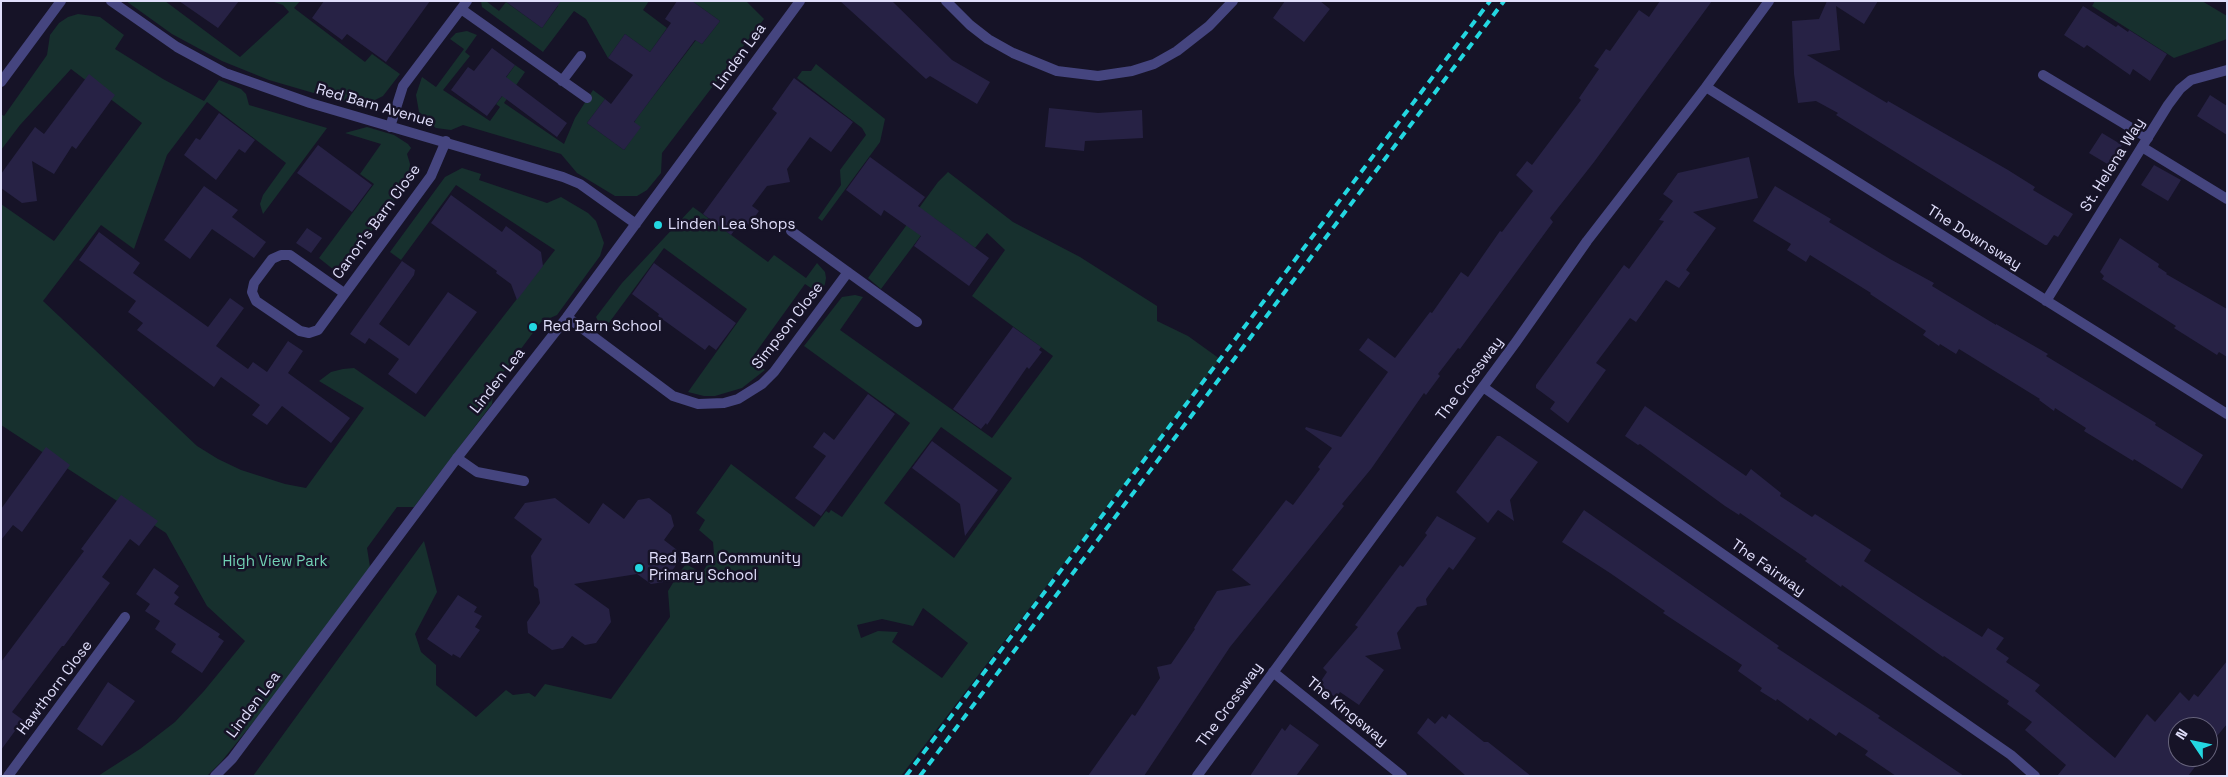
<!DOCTYPE html>
<html>
<head>
<meta charset="utf-8">
<style>
  body { margin:0 }
  #map { position:relative; width:2228px; height:777px; overflow:hidden; background:#161327; font-family:"Space Grotesk",sans-serif }
  canvas { display:block }
  .frame { position:absolute; inset:0; border:2px solid #e0defb; pointer-events:none }
  .north { position:absolute; left:2168px; top:717px; width:50px; height:50px; box-sizing:border-box; background:#161327; border:1px solid #67647c; border-radius:50%; rotate:304deg; font-size:14px; font-weight:700; line-height:20px; text-align:center; color:#e0defb }
  .north::after { content:''; display:block; margin:auto; width:18px; height:22px; background:#23d7e1; clip-path:polygon(50% 0,100% 100%,50% 72%,0 100%) }
</style>
</head>
<body>
<div id="map">
<canvas width="2228" height="777"></canvas>
<div class="frame"></div>
<div class="north">N</div>
</div>
<script>
const g = document.querySelector('canvas').getContext('2d');
g.lineJoin = 'round';
function fill(path, color) {
  g.fillStyle = color;
  g.fill(path, 'evenodd');
}
function poly(rows) {
  const path = new Path2D();
  for (const r of rows) {
    path.moveTo(r[0], r[1]);
    for (let i = 2; i < r.length; i += 2) path.lineTo(r[i], r[i + 1]);
  }
  return path;
}
function strokePath(path, color, width, dash) {
  g.strokeStyle = color;
  g.lineWidth = width;
  g.lineCap = dash ? 'butt' : 'round';
  g.setLineDash(dash || []);
  g.stroke(path);
}
function drawText(font, color, halo, rows, align = 'center') {
  g.font = font + ' "Space Grotesk",sans-serif';
  g.lineWidth = 5;
  g.setLineDash([]);
  g.textBaseline = 'middle';
  g.strokeStyle = halo;
  g.fillStyle = color;
  for (const [text, x, y, turn = 0] of rows) {
    g.save();
    g.translate(x, y);
    g.rotate((+turn || 0) * Math.PI / 180);
    g.textAlign = isNaN(turn) ? turn : align;
    if (halo) g.strokeText(text, 0, 0);
    g.fillText(text, 0, 0);
    g.restore();
  }
}
fill(poly([
  [126,1,165,1,240,57,289,12,283,5,271,1,300,1,294,8,365,62,372,54,400,74,383,96,367,104,355,104,317,94,269,80,222,61,172,34],
  [481,1,486,1,499,11,506,2,542,28,558,6,552,1,649,1,643,10,667,28,650,52,625,34,608,58,586,19,574,11,543,52,482,7],
  [692,1,746,1,764,19,662,153,661,173,647,190,637,196,615,196,577,173,561,154,463,125,451,130,436,128,424,119,419,112,416,95,422,77,436,87,464,49,450,39,456,33,467,31,477,35,465,52,470,56,443,90,490,121,500,107,496,104,504,94,503,82,515,65,525,72,504,103,564,144,575,118,593,90,605,99,587,123,624,150,640,127,634,123,636,119,696,40,702,44,720,21],
  [2095,1,2202,1,2227,16,2227,39,2174,58,2092,6],
  [78,14,100,17,124,35,115,49,163,79,204,101,219,80,241,89,246,94,249,105,327,128,263,214,260,204,263,195,286,163,207,102,167,155,134,249,101,225,43,301,197,446,218,459,241,470,285,484,306,488,364,408,319,381,331,372,343,369,354,368,425,417,555,250,456,185,401,260,390,252,445,177,462,168,481,174,479,180,547,203,561,197,588,213,596,221,604,243,600,256,557,315,541,322,494,385,492,404,414,507,397,507,367,548,370,567,269,703,221,762,207,776,98,776,140,749,175,722,204,691,245,641,207,606,166,533,1,425,1,204,54,241,142,123,71,69,20,125,1,150,1,114,4,116,47,55,50,35,59,23,68,17],
  [816,64,885,119,880,142,822,221,818,218,841,185,840,170,866,135,862,128,797,78,802,71,811,71],
  [367,127,394,135,408,144,411,148,407,154,410,164,409,177,407,183,345,267,342,270,334,270,319,258,374,184,360,174,381,144,345,133],
  [948,172,1013,222,1080,257,1157,306,1157,321,1188,336,1220,359,901,776,253,776,424,541,437,592,415,634,421,652,436,665,436,685,476,717,506,690,513,695,529,693,535,697,545,684,611,699,670,617,668,591,679,573,686,564,702,573,714,554,713,542,699,530,705,520,696,513,731,464,814,527,826,511,829,513,831,510,842,517,910,423,804,346,842,297,855,295,863,297,840,330,992,438,1053,356,972,296,1005,250,987,233,975,248,934,218,881,289,868,278,938,182],
  [941,427,1012,478,954,558,884,503],
  [923,608,968,643,942,678,892,642,898,632,878,631,861,638,857,625,882,619,913,626],
  [693,207,768,262,774,255,806,278,817,263,825,272,826,278,825,284,820,294,805,284,751,359,765,370,742,388,715,396,704,396,688,392,747,309,664,248,603,331,596,317,622,283]
]), '#17302e');
fill(poly([
  [179,1,239,1,218,28],
  [324,1,430,1,386,62,347,34,342,40,312,18],
  [505,1,561,1,542,28],
  [677,1,692,1,720,21,702,44,695,40,634,122,641,127,624,150,587,123,605,99,611,104,633,75,608,58,625,34,650,52,671,23,665,19],
  [840,1,892,1,952,60,990,82,977,104,930,76,926,79],
  [1285,1,1320,1,1330,9,1304,42,1273,18],
  [1660,1,1712,1,1594,162,1550,218,1553,222,1460,349,1458,348,1438,374,1440,376,1426,395,1424,393,1371,469,1342,504,1344,506,1230,647,1144,776,1088,776,1132,714,1135,716,1160,678,1157,667,1171,664,1195,629,1194,628,1217,591,1251,585,1232,570,1286,500,1293,505,1320,469,1318,467,1332,448,1305,429,1306,427,1341,437,1388,372,1359,350,1368,338,1395,358,1430,312,1432,313,1461,272,1468,277,1500,231,1502,232,1533,191,1516,175,1527,161,1532,165,1581,100,1579,98,1599,69,1594,66,1606,49,1610,51,1639,10,1649,17],
  [1827,1,1878,1,1864,24,1836,6,1840,50,1807,55,1887,103,1888,101,2008,170,2035,187,2033,190,2073,214,2058,237,2054,235,2047,245,2045,245,1836,115,1838,113,1816,101,1798,103,1794,74,1792,21,1819,19],
  [2083,6,2116,27,2118,25,2128,32,2129,30,2167,54,2150,81,2133,69,2130,75,2087,45,2084,48,2064,35],
  [492,48,515,65,506,77,567,123,557,137,502,96,487,116,451,90,468,67,474,71],
  [89,74,115,95,76,149,72,146,54,174,32,161,37,201,22,203,1,188,1,174,35,127,44,134],
  [794,78,853,122,831,152,810,137,787,169,790,182,767,186,752,206,759,211,749,225,742,220,731,235,703,214,777,113,772,109],
  [2210,95,2227,106,2227,135,2197,116],
  [1049,108,1098,113,1142,110,1143,138,1085,141,1084,151,1045,147],
  [219,113,255,140,245,153,239,149,216,180,184,155,196,138,200,140],
  [2102,133,2122,145,2109,165,2089,153],
  [318,145,372,185,352,212,297,173],
  [870,157,925,197,918,206,989,258,969,286,914,246,921,236,884,210,881,216,846,190],
  [1749,157,1758,198,1693,212,1716,228,1686,270,1690,273,1679,288,1666,280,1636,322,1630,318,1596,363,1606,370,1568,423,1550,409,1555,402,1536,388,1536,385,1624,265,1629,269,1664,221,1659,220,1673,201,1663,194,1678,173],
  [2154,165,2181,180,2168,201,2141,185],
  [204,186,238,210,232,217,266,242,254,258,212,229,190,259,164,240],
  [1775,186,1831,219,1829,222,1890,259,1934,283,1932,286,1996,325,1996,324,2048,354,2046,356,2156,423,2155,425,2203,455,2182,489,2134,459,2133,461,2084,431,2086,428,2055,408,2054,411,2039,400,2040,399,1959,349,1956,354,1940,344,1939,346,1923,335,1926,331,1870,294,1871,293,1810,255,1806,262,1787,250,1791,244,1753,221],
  [451,195,502,232,506,226,541,252,543,266,517,300,511,284,496,273,497,271,431,223],
  [307,228,322,238,311,253,296,243],
  [99,232,140,263,133,273,208,327,230,298,244,308,216,346,248,369,253,362,267,372,288,341,303,351,288,373,350,418,331,443,282,406,267,425,252,415,260,405,221,377,214,387,137,330,143,323,128,312,136,301,79,260],
  [2120,238,2159,264,2158,267,2167,273,2166,274,2227,309,2227,357,2219,352,2217,355,2174,328,2176,326,2102,279,2104,276,2100,272],
  [402,261,415,270,414,275,379,324,409,346,448,292,477,312,416,394,388,374,399,359,369,338,365,344,350,334],
  [654,263,736,323,716,350,709,345,705,350,658,316,659,314,632,294],
  [1013,327,1041,347,1039,350,1042,352,1029,369,1027,367,987,425,986,423,981,429,953,409],
  [868,394,895,414,821,516,795,498,826,456,813,447,824,432,834,440],
  [1645,406,1746,476,1751,469,1781,493,1780,496,1812,517,1815,514,1871,550,1864,561,1925,601,1982,637,1988,628,2004,638,1996,649,2009,658,2006,662,2040,685,2035,691,2115,758,2147,714,2155,722,2180,692,2189,701,2194,694,2198,697,2227,661,2227,724,2208,747,2208,727,2178,727,2178,757,2200,757,2196,761,2198,763,2188,776,2057,776,2066,765,2025,730,2032,722,2007,704,2009,701,1944,656,1943,657,1842,585,1841,587,1805,561,1807,559,1740,513,1739,515,1725,506,1640,444,1638,445,1625,436],
  [1497,436,1500,436,1538,462,1510,500,1514,521,1498,510,1488,523,1456,492],
  [932,441,998,490,965,536,960,504,912,468],
  [46,447,70,465,22,532,13,525,1,540,1,509],
  [121,495,158,521,139,546,130,539,102,577,110,583,64,646,62,646,12,712,23,720,1,750,1,662,84,551,81,549],
  [555,498,589,524,603,503,624,519,638,500,649,498,671,515,674,526,664,540,677,550,679,561,664,582,651,584,637,574,574,584,609,609,611,622,596,643,585,645,572,636,563,648,552,650,528,633,527,622,540,603,538,589,534,586,531,556,542,539,514,518,525,503],
  [1584,510,1779,646,1777,648,1880,716,1878,718,1964,776,1896,776,1865,755,1868,751,1839,732,1836,736,1810,718,1808,721,1777,699,1776,701,1760,691,1762,688,1738,671,1742,665,1663,613,1665,611,1610,573,1562,542],
  [1437,516,1476,538,1453,570,1449,567,1426,599,1427,605,1417,607,1397,633,1401,649,1365,656,1384,670,1359,705,1340,692,1336,698,1319,684,1327,672,1323,668,1358,627,1355,625,1400,565,1403,567,1427,535,1425,533],
  [154,568,179,586,174,593,179,597,174,604,220,634,218,637,224,641,202,673,171,652,176,644,155,629,160,621,145,611,150,604,136,594],
  [458,595,477,607,474,612,482,616,475,627,480,630,460,658,453,654,452,656,427,639],
  [108,682,135,701,102,746,77,729],
  [1449,714,1484,742,1488,742,1531,776,1466,776,1417,733,1428,718,1435,724,1442,716,1446,719],
  [1290,724,1319,745,1296,776,1250,776,1282,728,1285,731]
]), '#272245');
strokePath(poly([
  [2043,75,2148,138],
  [2142,147,2227,199],
  [457,458,477,472,524,481]
]), '#45457f', 10);
strokePath(poly([
  [111,1,177,47,225,73,310,103,563,177,580,184,636,224],
  [946,1,970,25,988,39,1013,53,1057,71,1098,76,1132,71,1154,64,1177,51,1209,26,1233,1],
  [461,9,587,98],
  [562,81,581,56],
  [1,82,61,1],
  [1706,87,2227,414],
  [390,127,403,86,467,1],
  [791,231,917,322],
  [344,293,290,255,281,255,272,259,254,283,252,292,256,301,300,331,309,333,318,330,431,176,446,141],
  [2046,301,2168,105,2180,89,2191,80,2227,70],
  [567,317,673,396,698,404,724,403,738,399,762,384,774,372,848,272],
  [1483,387,2011,755,2035,776],
  [1273,672,1402,776],
  [8,776,125,617],
  [215,776,232,759,457,458,567,317,800,1],
  [1197,776,1516,342,1587,241,1706,87,1769,1]
]), '#45457f', 10);
strokePath(poly([
  [906,776,1490,1],
  [920,776,1504,1]
]), '#23d7e1', 4, [8, 6]);
for (const [x, y, r, color] of [
  [658,225,5,"#23d7e1"],
  [533,327,5,"#23d7e1"],
  [639,568,5,"#23d7e1"]
]) {
  const dot = new Path2D();
  dot.arc(x, y, r, 0, 2 * Math.PI);
  g.fillStyle = color;
  g.fill(dot);
  strokePath(dot, '#161327', 2);
}
drawText('15px', '#e0defb', '#161327', [
  ["Linden Lea",740,57,-54],
  ["Red Barn Avenue",375,106,16],
  ["St. Helena Way",2113,165,-58],
  ["Canon's Barn Close",377,222,-54],
  ["The Downsway",1974,238,32],
  ["Simpson Close",788,326,-52],
  ["The Crossway",1470,379,-53],
  ["Linden Lea",498,381,-52],
  ["The Fairway",1768,568,35],
  ["Hawthorn Close",55,688,-53],
  ["Linden Lea",254,705,-53],
  ["The Crossway",1230,705,-54],
  ["The Kingsway",1347,712,39]
]);
drawText('15px', '#e0defb', '#161327', [
  ["Linden Lea Shops",668,225],
  ["Red Barn School",543,327],
  ["Red Barn Community",649,559],
  ["Primary School",649,576]
], 'left');
drawText('15px', '#72d2b5', '#161327', [
  ["High View Park",275,562]
]);
</script>
</body>
</html>
